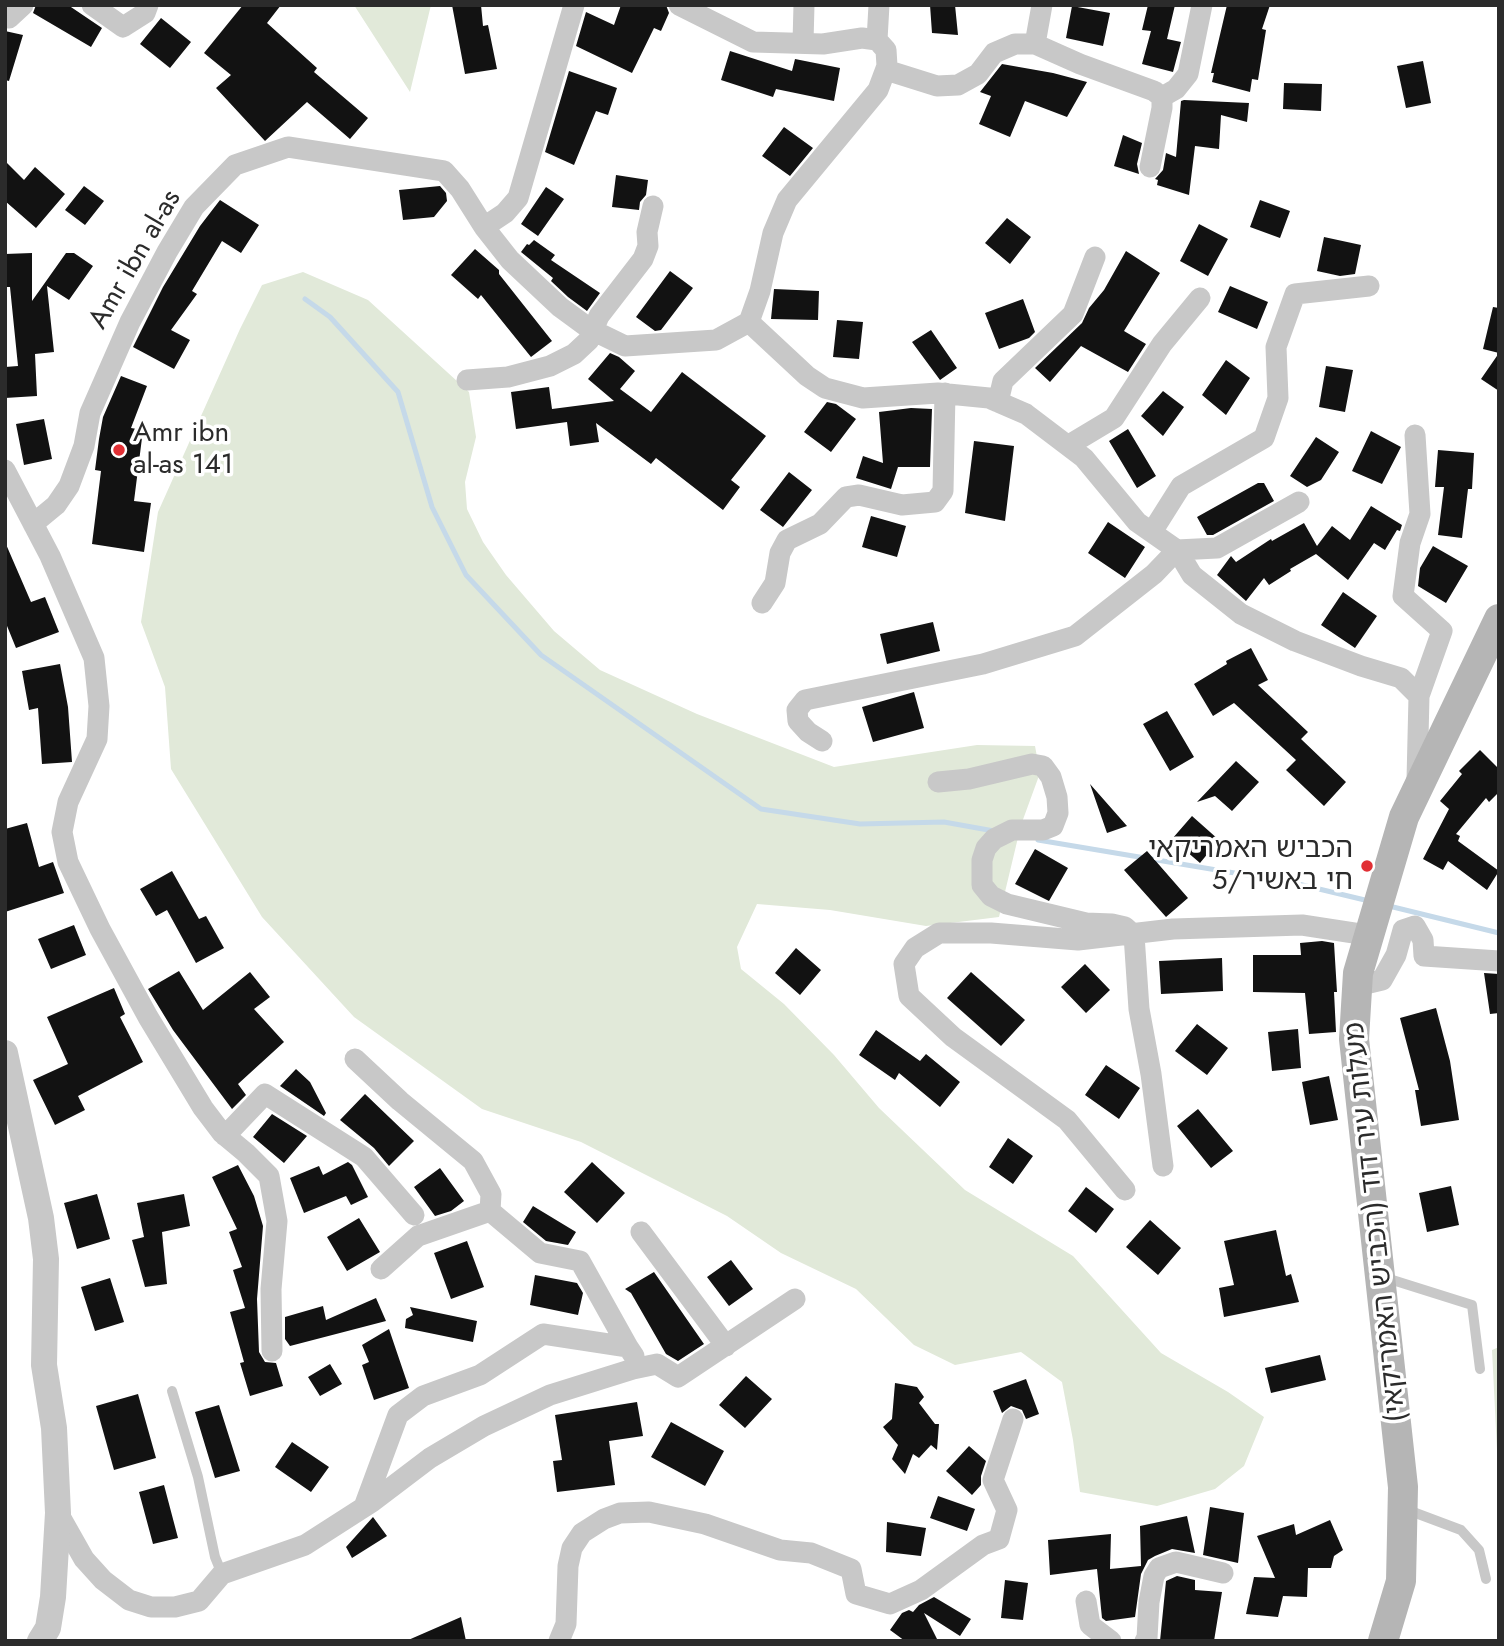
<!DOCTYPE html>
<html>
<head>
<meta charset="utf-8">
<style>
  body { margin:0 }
  #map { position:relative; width:1504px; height:1646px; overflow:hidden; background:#fff; font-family:Jost,sans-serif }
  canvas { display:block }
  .frame { position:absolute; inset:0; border:7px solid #2b2b2b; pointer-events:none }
</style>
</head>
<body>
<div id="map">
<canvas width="1504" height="1646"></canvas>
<div class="frame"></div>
</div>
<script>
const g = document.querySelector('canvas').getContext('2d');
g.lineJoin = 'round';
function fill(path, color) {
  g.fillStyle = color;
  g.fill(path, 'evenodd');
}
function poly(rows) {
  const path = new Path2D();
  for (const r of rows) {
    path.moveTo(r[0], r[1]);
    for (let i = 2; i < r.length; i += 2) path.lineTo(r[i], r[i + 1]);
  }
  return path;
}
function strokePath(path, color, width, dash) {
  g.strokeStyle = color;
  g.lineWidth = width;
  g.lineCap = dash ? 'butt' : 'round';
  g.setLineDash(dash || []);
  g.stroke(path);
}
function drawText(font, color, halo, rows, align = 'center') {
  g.font = font + ' Jost,"Noto Sans Hebrew",sans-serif';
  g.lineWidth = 7;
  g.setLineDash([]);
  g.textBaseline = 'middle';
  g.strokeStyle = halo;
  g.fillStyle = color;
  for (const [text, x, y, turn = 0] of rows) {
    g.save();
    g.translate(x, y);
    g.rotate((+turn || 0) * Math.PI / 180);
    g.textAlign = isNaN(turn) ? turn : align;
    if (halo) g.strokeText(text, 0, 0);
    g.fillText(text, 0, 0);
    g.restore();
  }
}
fill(poly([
  [354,5,431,5,410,92],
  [303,272,368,300,469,392,476,437,465,482,467,509,483,542,506,575,554,631,600,670,697,714,834,767,977,745,1035,746,1040,773,1021,825,999,917,926,926,830,910,757,904,737,947,741,969,784,1004,834,1055,879,1108,965,1190,1073,1256,1161,1353,1228,1392,1264,1417,1244,1466,1215,1489,1157,1506,1080,1492,1073,1440,1062,1382,1021,1352,955,1365,914,1345,856,1289,781,1253,727,1216,581,1142,482,1109,354,1017,262,917,171,769,165,687,141,622,158,512,240,329,262,285],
  [1499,1347,1499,1490,1492,1350]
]), '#e1e9d9');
strokePath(poly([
  [305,299,330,317,398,392,432,507,466,575,541,655,761,809,860,824,944,822,994,831],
  [1038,840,1294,883,1369,901],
  [1389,906,1499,933]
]), '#c5d9e9', 5);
fill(poly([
  [36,5,68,5,102,28,91,47,33,13],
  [243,5,281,5,267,23,317,68,314,72,368,118,350,139,307,102,265,141,216,88,231,75,204,53],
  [452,5,481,5,483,26,488,25,497,69,465,74],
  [621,5,666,5,669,13,661,31,654,28,632,73,576,46,586,12,614,25],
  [930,5,955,5,958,35,932,33],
  [1148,5,1175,5,1167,39,1181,42,1173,72,1142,64,1151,31,1142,30],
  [1227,5,1270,5,1262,29,1266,30,1258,80,1252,79,1250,92,1212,82,1214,73,1211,73],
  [1072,6,1110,13,1103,46,1066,38],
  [161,18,191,42,170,68,140,44],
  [5,31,23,35,9,81,5,80],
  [730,51,792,71,795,59,840,68,834,101,776,89,773,97,721,80],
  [1423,61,1431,103,1406,108,1397,66],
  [1002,64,1053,73,1087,82,1067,117,1025,101,1010,137,979,124,991,96,980,92],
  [569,71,617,88,608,115,596,111,574,165,545,152],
  [1284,83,1322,84,1321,111,1283,109],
  [1184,100,1249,103,1247,122,1221,115,1219,149,1195,146,1189,195,1157,185,1158,180,1155,179,1163,170,1166,153,1176,157,1181,101],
  [784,127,813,148,790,176,762,156],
  [1123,135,1142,143,1137,164,1139,174,1114,166],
  [5,161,24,180,35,167,65,194,36,228,5,201],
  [616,175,648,180,646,195,640,202,639,210,612,207],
  [84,186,104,201,85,225,65,210],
  [440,186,446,193,447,201,434,217,403,220,399,190],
  [546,187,564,199,538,236,521,224],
  [220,200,259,225,241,253,222,241,192,291,197,294,171,330,190,340,174,369,133,347,163,287,200,226],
  [1260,200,1290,211,1280,238,1250,227],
  [1007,218,1031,237,1010,264,985,243],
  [1199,224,1228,239,1208,276,1180,261],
  [1324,237,1361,245,1355,274,1340,276,1317,271],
  [534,240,555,255,551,260,600,293,587,311,568,297,551,281,553,278,521,252,527,244,529,245],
  [475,249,499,270,499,274,552,341,531,357,481,295,478,299,451,275],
  [1126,251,1160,273,1124,331,1146,344,1128,372,1081,346,1050,382,1035,368,1082,323,1089,308,1104,290],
  [32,253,32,301,66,253,74,253,93,266,69,300,47,286,54,352,35,354,37,396,5,398,5,367,18,366,10,287,5,287,5,254],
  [670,271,693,288,661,330,655,331,636,317],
  [1230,286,1268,302,1257,329,1218,312],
  [774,289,819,291,818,320,771,319],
  [1023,299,1035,332,1029,338,999,349,985,313],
  [1493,307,1499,308,1499,353,1483,349],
  [837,320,863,322,859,359,833,357],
  [931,330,957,368,940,380,912,342],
  [610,353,619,357,635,371,620,389,651,412,682,372,766,436,731,480,740,487,723,510,656,458,651,464,596,423,599,442,570,446,567,422,516,429,511,392,549,387,552,409,614,401,588,379],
  [1499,353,1499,391,1481,379],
  [1226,360,1250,378,1226,415,1202,395],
  [1326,366,1353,370,1345,412,1319,407],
  [121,376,147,386,131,428,143,430,134,501,151,503,144,552,92,544,101,471,95,470,99,439,103,417],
  [1163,391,1184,407,1163,436,1141,416],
  [827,402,836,404,856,419,831,452,804,432],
  [911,408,932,409,930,467,898,467,891,489,856,478,863,456,883,463,879,412],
  [44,419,52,459,24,465,16,424],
  [1128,429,1156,476,1137,488,1109,441],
  [1371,431,1401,447,1382,484,1352,471],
  [1316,437,1339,452,1321,480,1307,487,1290,476],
  [974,441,1014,446,1005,521,965,513],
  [1438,450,1474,453,1472,489,1468,489,1462,538,1438,535,1444,487,1435,487],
  [789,472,812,490,783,527,760,510],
  [1258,483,1264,483,1274,501,1213,535,1207,535,1197,517],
  [1371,506,1402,525,1400,531,1397,530,1385,550,1374,543,1348,580,1316,554,1290,569,1291,571,1269,585,1264,578,1246,601,1217,575,1231,556,1236,562,1271,539,1272,541,1304,523,1317,546,1332,526,1350,540],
  [871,516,906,526,897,557,862,547],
  [1108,522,1145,547,1125,578,1088,553],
  [5,542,31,602,45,597,59,632,16,648,5,621],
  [1433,546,1468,566,1446,603,1418,586,1420,568],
  [1343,592,1377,616,1355,648,1321,625],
  [933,622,940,651,887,664,880,634],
  [1251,648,1268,680,1258,685,1308,732,1301,739,1346,782,1324,806,1286,770,1296,760,1234,703,1213,716,1194,684,1227,664,1226,661],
  [60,664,68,707,72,762,42,764,38,708,29,710,22,671],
  [914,692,924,728,873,742,862,707],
  [1167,711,1194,757,1170,771,1143,724],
  [1480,750,1499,769,1499,792,1489,802,1486,798,1456,834,1460,836,1458,841,1499,871,1487,890,1448,861,1443,870,1423,859,1449,809,1440,801,1462,774,1459,771],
  [1236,761,1259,782,1232,811,1215,796,1197,802],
  [1090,784,1127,826,1107,833],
  [1192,816,1219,840,1200,863,1172,839],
  [27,823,39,867,53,862,64,893,5,912,5,829],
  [1035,849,1068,868,1049,901,1015,884],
  [1147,851,1188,898,1166,917,1124,870],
  [172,871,199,919,206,916,224,948,196,963,167,910,156,916,140,889],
  [74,925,86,955,51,969,38,939],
  [1322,941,1334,943,1337,992,1334,992,1336,1032,1309,1034,1305,993,1253,992,1253,955,1301,955,1300,943],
  [796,948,821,970,800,995,775,973],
  [1222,958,1223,991,1161,994,1159,961],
  [1085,964,1110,990,1086,1013,1061,987],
  [179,971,203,1010,250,972,270,997,254,1009,284,1042,238,1084,246,1095,232,1109,173,1030,148,989],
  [971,972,1025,1020,1001,1046,947,998],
  [1484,973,1499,974,1499,1013,1490,1014],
  [114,988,125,1014,120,1017,143,1062,78,1096,85,1110,55,1125,33,1080,68,1064,47,1017],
  [1436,1008,1450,1061,1459,1120,1421,1126,1415,1090,1419,1090,1400,1018],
  [1197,1024,1228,1048,1207,1075,1175,1051],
  [1298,1029,1301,1068,1272,1071,1268,1032],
  [876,1030,920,1061,926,1054,960,1082,940,1107,899,1073,895,1080,859,1055],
  [1106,1065,1140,1088,1119,1119,1085,1095],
  [296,1069,310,1082,326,1113,324,1116,280,1086],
  [1329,1076,1338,1120,1310,1125,1302,1082],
  [365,1094,414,1141,389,1166,374,1148,340,1120],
  [1198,1109,1233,1151,1211,1168,1177,1126],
  [272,1114,307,1136,284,1163,253,1137],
  [1008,1138,1033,1156,1013,1184,989,1167],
  [348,1162,352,1165,368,1197,351,1205,346,1196,304,1213,290,1178,319,1166,323,1175],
  [592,1162,625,1193,597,1223,564,1192],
  [238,1165,254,1196,263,1226,257,1299,259,1352,265,1362,276,1363,283,1386,250,1396,240,1363,244,1362,230,1312,245,1308,233,1270,242,1267,229,1232,237,1229,212,1177],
  [440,1168,464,1201,451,1211,435,1216,414,1187],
  [1451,1186,1459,1225,1427,1232,1419,1193],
  [1086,1187,1114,1209,1096,1233,1068,1211],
  [97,1194,110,1239,77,1249,64,1203],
  [184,1194,190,1226,162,1232,167,1284,145,1287,132,1240,144,1237,137,1203],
  [533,1206,576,1232,568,1245,546,1241,523,1222],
  [359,1218,380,1252,347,1271,327,1237],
  [1150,1220,1181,1248,1158,1275,1126,1247],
  [1276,1230,1286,1276,1291,1274,1299,1302,1224,1317,1219,1288,1234,1285,1224,1241],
  [467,1241,484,1287,451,1299,434,1253],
  [731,1260,753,1289,729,1306,707,1277],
  [654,1272,704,1344,678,1361,666,1354,631,1293,625,1289],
  [535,1275,577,1283,583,1293,578,1315,530,1305],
  [110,1278,124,1322,95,1331,81,1287],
  [376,1298,386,1321,290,1346,285,1339,285,1317,323,1306,326,1320],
  [410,1307,477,1321,473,1342,405,1328,406,1319,413,1315],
  [389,1329,409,1388,374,1400,362,1365,369,1362,362,1345],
  [1320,1355,1326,1380,1271,1393,1265,1368],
  [330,1364,342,1384,320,1396,308,1377],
  [746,1376,772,1399,745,1428,719,1405],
  [1026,1379,1039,1414,1026,1419,1022,1410,1011,1406,1002,1413,993,1391],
  [895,1383,917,1387,924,1397,919,1403,935,1424,939,1424,937,1450,931,1445,919,1458,913,1454,905,1474,892,1459,898,1445,883,1427,892,1419],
  [138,1394,156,1458,114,1470,96,1406],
  [637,1402,643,1436,609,1441,615,1485,557,1492,553,1461,562,1460,555,1415],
  [219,1405,240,1471,215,1478,195,1412],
  [671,1422,724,1451,705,1486,651,1457],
  [292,1442,329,1467,311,1492,275,1467],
  [969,1446,986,1461,981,1476,981,1485,972,1495,946,1471],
  [164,1485,178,1538,153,1544,139,1492],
  [938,1496,975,1509,967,1531,930,1518],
  [1210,1507,1244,1513,1238,1563,1203,1555],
  [1187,1516,1195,1553,1172,1549,1155,1556,1148,1560,1141,1574,1135,1617,1106,1621,1102,1618,1097,1569,1050,1575,1048,1540,1111,1534,1110,1569,1141,1566,1140,1526],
  [373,1517,387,1536,352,1558,346,1547],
  [1330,1520,1343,1550,1334,1556,1331,1568,1308,1568,1307,1597,1283,1596,1278,1617,1246,1614,1254,1577,1275,1578,1257,1536,1294,1524,1296,1535],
  [887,1522,926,1528,921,1556,886,1552],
  [1177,1576,1195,1580,1195,1590,1222,1592,1214,1641,1160,1641,1166,1581],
  [1005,1580,1028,1583,1023,1620,1001,1618],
  [934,1597,971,1619,960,1636,924,1613,938,1641,905,1641,890,1630,902,1613,909,1610,913,1612,919,1605],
  [461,1617,466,1641,406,1641]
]), '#121212');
strokePath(poly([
  [1383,1277,1472,1305,1480,1369],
  [172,1391,198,1477,215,1557,222,1574],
  [1405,1509,1461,1530,1479,1550,1486,1579]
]), '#c8c8c8', 10);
strokePath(poly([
  [92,5,123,27,145,13,148,5],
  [5,17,9,18,23,5],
  [877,40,879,5],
  [803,42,804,5],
  [1035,44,1042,5],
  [886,70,937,86,958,85,978,74,994,53,1015,44,1035,44,1080,64,1154,91,1162,97,1162,108,1150,167],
  [1162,97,1176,89,1188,74,1202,5],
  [484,227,510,260,560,307,590,329,625,346,716,340,749,322,760,291,773,233,787,200,878,90,887,66,886,50,877,40,862,38,823,44,753,42,679,5],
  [749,322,807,376,825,388,863,398,938,393,989,398,1026,414,1084,458,1137,522,1177,550,1192,575,1241,614,1295,641,1361,666,1401,678,1419,696,1417,780],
  [467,380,508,377,550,366,574,354,589,340,599,316,643,259,648,246,647,232,653,206],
  [998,402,1003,381,1073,314,1095,257],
  [1415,435,1420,514,1410,543,1403,596,1442,631,1419,696],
  [1069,445,1114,418,1162,344,1200,298],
  [5,470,50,556,94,658,99,706,97,739,68,802,62,832,68,862,100,929,148,1017,203,1108,222,1133,246,1153,269,1176,277,1221,271,1289,272,1351],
  [33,524,56,505,69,486,84,446,90,413,130,322,167,252,194,207,235,165,288,147,444,171,460,189,484,227,505,213,518,198,574,5],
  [1152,532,1181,486,1264,438,1278,398,1276,347,1295,294,1369,286],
  [762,603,775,583,780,553,787,540,820,524,846,497,859,495,902,505,935,502,943,491,945,393],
  [822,741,808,732,798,721,797,710,805,700,983,664,1075,636,1154,574,1177,550,1217,548,1299,502],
  [938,782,969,779,1032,764,1043,766,1051,777,1057,797,1058,813,1053,826,1043,830,1012,830,994,839,986,848,982,860,982,885,991,896,1007,904,1086,923,1112,924,1125,927,1134,935,1139,1009,1151,1074,1163,1166],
  [1357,986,1382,980,1396,955,1403,930,1415,926,1423,940,1424,956,1499,961],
  [355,1059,400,1101,473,1161,491,1194,490,1211,540,1253,580,1261,628,1347],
  [225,1136,265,1094,364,1157,414,1215],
  [1125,1190,1067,1120,953,1037,909,996,904,964,915,948,939,933,991,933,1078,940,1173,929,1302,925,1367,935],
  [641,1232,726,1346],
  [381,1269,418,1236,490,1211],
  [364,1507,398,1415,423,1396,480,1375,543,1334,628,1347,634,1356],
  [58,1513,84,1559,103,1580,129,1600,151,1607,175,1607,199,1601,222,1574,305,1545,372,1502,430,1458,484,1426,550,1395,633,1369,657,1364,678,1377,795,1299],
  [1086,1601,1090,1625,1111,1641],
  [559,1641,566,1624,568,1566,572,1548,582,1533,604,1519,620,1513,649,1512,705,1524,780,1550,811,1553,851,1569,856,1594,890,1604,921,1590,983,1545,999,1539,1007,1510,993,1480,1013,1419],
  [1145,1641,1147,1638,1149,1602,1154,1576,1159,1568,1176,1562,1223,1573]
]), '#c8c8c8', 21);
strokePath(poly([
  [5,1053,41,1218,46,1259,44,1365,54,1428,58,1513,53,1597,48,1628,40,1641]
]), '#c8c8c8', 26);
strokePath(poly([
  [1383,1641,1401,1581,1403,1487,1354,1039,1358,973,1404,817,1499,619]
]), '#b5b5b5', 30);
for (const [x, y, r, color] of [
  [119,450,7,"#e12f34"],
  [1367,866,7,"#e12f34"]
]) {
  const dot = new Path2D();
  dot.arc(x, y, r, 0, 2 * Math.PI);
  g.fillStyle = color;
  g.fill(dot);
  strokePath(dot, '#fff', 2.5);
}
drawText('28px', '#2b2b2b', '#fff', [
  ["Amr ibn al-as",136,260,-60],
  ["מעלות עיר דוד (הכביש האמריקאי)",1377,1222,-96]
]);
drawText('28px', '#2b2b2b', '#fff', [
  ["Amr ibn",133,434],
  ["al-as 141",133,466],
  ["הכביש האמריקאי",1353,850,"right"],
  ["5/חי באשיר",1353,882,"right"]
], 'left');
</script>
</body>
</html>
